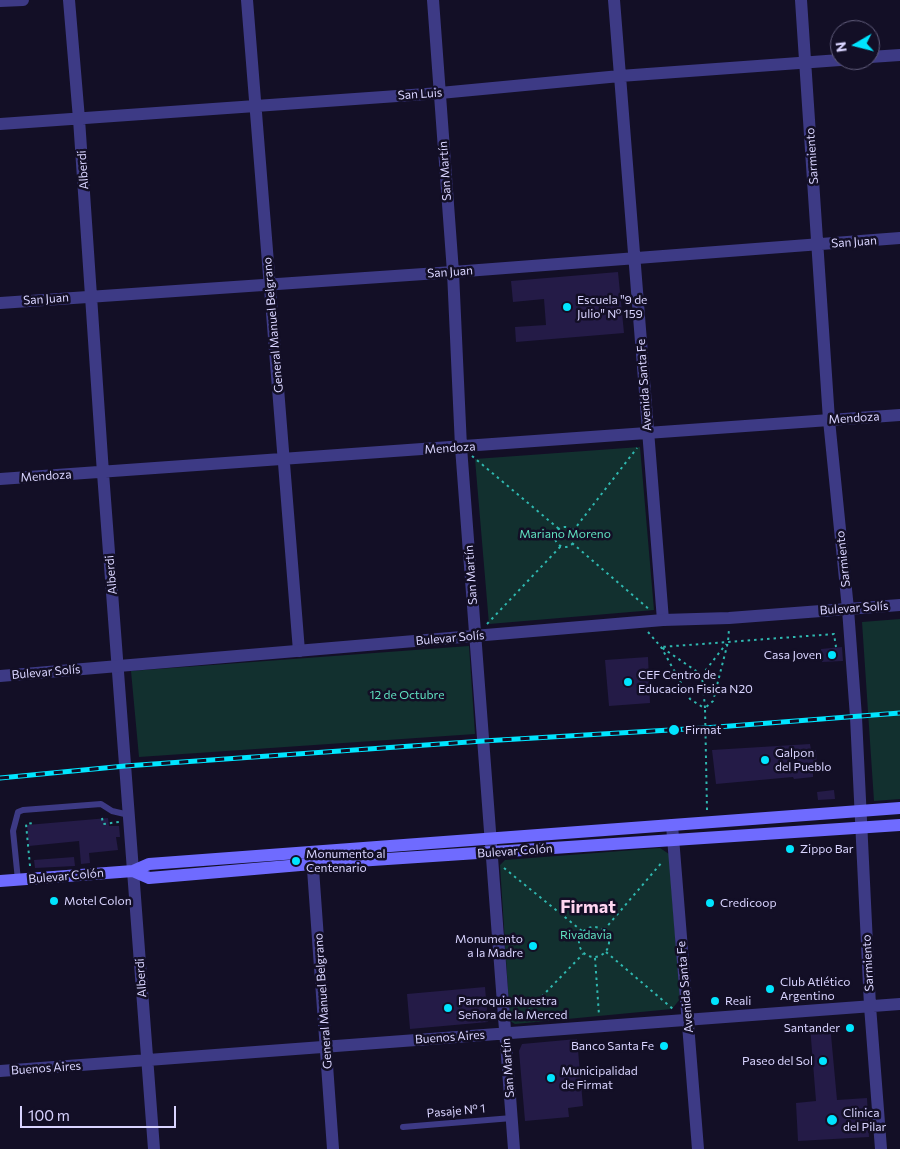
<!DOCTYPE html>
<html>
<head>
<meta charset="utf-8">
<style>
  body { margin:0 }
  #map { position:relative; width:900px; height:1149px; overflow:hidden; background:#130f26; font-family:Commissioner,sans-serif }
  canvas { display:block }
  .north { position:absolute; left:830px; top:20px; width:50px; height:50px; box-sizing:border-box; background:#130f26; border:1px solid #625e7d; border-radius:50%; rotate:262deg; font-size:14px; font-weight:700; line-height:20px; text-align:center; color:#d9d4ff }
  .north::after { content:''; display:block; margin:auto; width:18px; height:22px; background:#00e5ff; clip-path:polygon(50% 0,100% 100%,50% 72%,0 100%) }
  .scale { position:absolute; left:20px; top:1106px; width:156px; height:22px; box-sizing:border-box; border:2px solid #d9d4ff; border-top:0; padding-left:6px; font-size:15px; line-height:18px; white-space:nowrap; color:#d9d4ff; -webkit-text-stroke:4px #130f26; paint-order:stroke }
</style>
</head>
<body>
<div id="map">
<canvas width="900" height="1149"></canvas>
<div class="north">N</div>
<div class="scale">100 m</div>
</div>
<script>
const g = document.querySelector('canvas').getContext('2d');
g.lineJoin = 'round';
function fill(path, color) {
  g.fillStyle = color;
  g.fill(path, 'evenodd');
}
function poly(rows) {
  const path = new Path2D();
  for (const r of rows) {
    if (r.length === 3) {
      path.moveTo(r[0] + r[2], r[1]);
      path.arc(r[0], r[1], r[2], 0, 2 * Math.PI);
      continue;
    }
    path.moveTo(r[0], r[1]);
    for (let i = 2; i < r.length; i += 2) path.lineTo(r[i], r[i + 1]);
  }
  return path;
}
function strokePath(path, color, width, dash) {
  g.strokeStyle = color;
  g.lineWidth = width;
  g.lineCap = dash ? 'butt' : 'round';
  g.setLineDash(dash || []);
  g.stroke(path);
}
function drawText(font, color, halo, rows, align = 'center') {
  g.font = font + ' Commissioner,sans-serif';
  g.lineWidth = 5;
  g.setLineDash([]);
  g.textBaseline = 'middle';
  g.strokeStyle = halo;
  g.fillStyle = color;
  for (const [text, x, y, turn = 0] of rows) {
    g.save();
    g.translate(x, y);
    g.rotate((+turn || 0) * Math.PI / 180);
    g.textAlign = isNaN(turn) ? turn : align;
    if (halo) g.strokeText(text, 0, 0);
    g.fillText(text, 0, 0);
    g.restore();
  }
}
fill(poly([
  [640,447,654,610,489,624,475,459],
  [900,619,900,799,874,801,862,622],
  [469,646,475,734,139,757,131,671],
  [660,848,669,854,680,999,672,1009,515,1024,510,1021,500,865,505,860]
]), '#12302f');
fill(poly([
  [618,272,624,333,516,342,515,327,546,325,544,299,513,302,511,281],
  [842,647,843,661,822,662,821,649],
  [648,657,650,703,609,706,605,660],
  [810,744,811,750,816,750,817,770,813,770,813,777,794,779,793,777,716,784,712,750],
  [834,790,835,799,818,800,817,792],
  [108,818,109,826,119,826,120,837,116,837,118,850,89,853,90,863,81,864,79,841,29,846,27,825],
  [74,857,75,866,35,868,34,860],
  [485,987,488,1022,410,1029,407,994],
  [830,1024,837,1100,867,1098,869,1137,798,1141,796,1103,816,1101,810,1026],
  [577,1039,583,1106,568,1108,569,1117,525,1121,519,1051,522,1044]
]), '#241b47');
strokePath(poly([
  [472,456,559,529],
  [565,537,10],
  [573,531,637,448],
  [572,543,650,610],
  [487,624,561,546],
  [648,632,661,647,690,699,704,708],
  [702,675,661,647,834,634,836,647],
  [705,708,702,675,726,644],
  [707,810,705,708,713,701,728,642,729,629],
  [102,818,103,824,119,822],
  [30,866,26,824,33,823],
  [504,868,582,931],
  [594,942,15],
  [604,930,663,861],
  [606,952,673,1009],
  [595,958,599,1015],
  [519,1020,583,954]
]), '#2fb8b0', 2, [2.5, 4]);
strokePath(poly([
  [18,880,13,831,18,812,23,810,101,804,112,811,129,815],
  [403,1127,512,1118]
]), '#3d3a85', 6);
strokePath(poly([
  [69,0,79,119,103,473,154,1149],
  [247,0,299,651],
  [433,0,453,272,461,447,514,1149],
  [614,0,663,620],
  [801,0,829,420,848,609,856,717,870,1006,881,1149],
  [0,1,23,0],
  [870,57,900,55],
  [0,124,440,93,620,76,840,60],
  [0,303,453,272,900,238],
  [0,479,900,415],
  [312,855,333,1149],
  [0,1071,900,1004]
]), '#3d3a85', 12);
strokePath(poly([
  [0,676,663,620,729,618,900,605],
  [672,825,698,1149]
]), '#3d3a85', 12);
strokePath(poly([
  [133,871,149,878,312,864,900,825],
  [0,881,133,871,149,864,900,808]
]), '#6f6bff', 12);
const rail = poly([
  [0,778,125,766,483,741,704,728,900,713]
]);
strokePath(rail, '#00e5ff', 5);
strokePath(rail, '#130f26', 3, [9]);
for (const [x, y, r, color] of [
  [567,307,5,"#00e5ff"],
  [832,655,5,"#00e5ff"],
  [628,682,5,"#00e5ff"],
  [674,730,6,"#00e5ff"],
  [765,760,5,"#00e5ff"],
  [790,849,5,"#00e5ff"],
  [296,861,5,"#00e5ff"],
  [54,901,5,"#00e5ff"],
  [710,903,5,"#00e5ff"],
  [533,946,5,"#00e5ff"],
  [770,989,5,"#00e5ff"],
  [715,1001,5,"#00e5ff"],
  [448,1008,5,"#00e5ff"],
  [850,1028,5,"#00e5ff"],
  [664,1046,5,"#00e5ff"],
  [823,1061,5,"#00e5ff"],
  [551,1078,5,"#00e5ff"],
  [832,1120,6,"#00e5ff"]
]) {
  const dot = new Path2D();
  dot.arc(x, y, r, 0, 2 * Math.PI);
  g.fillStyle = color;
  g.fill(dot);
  strokePath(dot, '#130f26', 2);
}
drawText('12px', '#d9d4ff', '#130f26', [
  ["San Luis",420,94,-4],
  ["Sarmiento",812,156,-94],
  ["Alberdi",83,170,-94],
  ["San Martín",445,171,-94],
  ["San Juan",854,242,-4],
  ["San Juan",450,272,-4],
  ["San Juan",46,299,-4],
  ["General Manuel Belgrano",273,325,-95],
  ["Avenida Santa Fe",644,385,-94],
  ["Mendoza",854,418,-4],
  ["Mendoza",450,448,-4],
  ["Mendoza",46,476,-4],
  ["Sarmiento",843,559,-96],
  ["Alberdi",111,575,-95],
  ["San Martín",471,575,-94],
  ["Bulevar Solís",854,608,-4],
  ["Bulevar Solís",450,638,-5],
  ["Bulevar Solís",46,672,-5],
  ["Bulevar Colón",515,851,-4],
  ["Bulevar Colón",66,876,-5],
  ["Sarmiento",868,963,-93],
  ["Alberdi",141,978,-94],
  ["Avenida Santa Fe",685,987,-95],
  ["General Manuel Belgrano",323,1001,-94],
  ["Buenos Aires",450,1037,-4],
  ["Buenos Aires",46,1068,-4],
  ["San Martín",508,1068,-94],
  ["Pasaje Nº 1",456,1111,-5]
]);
drawText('12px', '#d9d4ff', '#130f26', [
  ["Escuela \"9 de",577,300],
  ["Julio\" Nº 159",577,314],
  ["Casa Joven",822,655,"right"],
  ["CEF Centro de",638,675],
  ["Educacion Fisica N20",638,689],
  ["Firmat",685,730],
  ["Galpon",775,753],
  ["del Pueblo",775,767],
  ["Zippo Bar",800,849],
  ["Monumento al",306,854],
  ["Centenario",306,868],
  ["Motel Colon",64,901],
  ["Credicoop",720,903],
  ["Monumento",523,939,"right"],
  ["a la Madre",523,953,"right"],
  ["Club Atlético",780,982],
  ["Argentino",780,996],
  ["Parroquia Nuestra",458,1001],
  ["Señora de la Merced",458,1015],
  ["Reali",725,1001],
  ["Santander",840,1028,"right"],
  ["Banco Santa Fe",654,1046,"right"],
  ["Paseo del Sol",813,1061,"right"],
  ["Municipalidad",561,1071],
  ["de Firmat",561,1085],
  ["Clinica",843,1113],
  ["del Pilar",843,1127]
], 'left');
drawText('12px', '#5fe0c0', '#130f26', [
  ["Mariano Moreno",565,534],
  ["12 de Octubre",407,695],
  ["Rivadavia",586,935]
]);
drawText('bold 18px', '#ffd6f0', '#130f26', [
  ["Firmat",588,907]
]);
</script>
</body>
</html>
